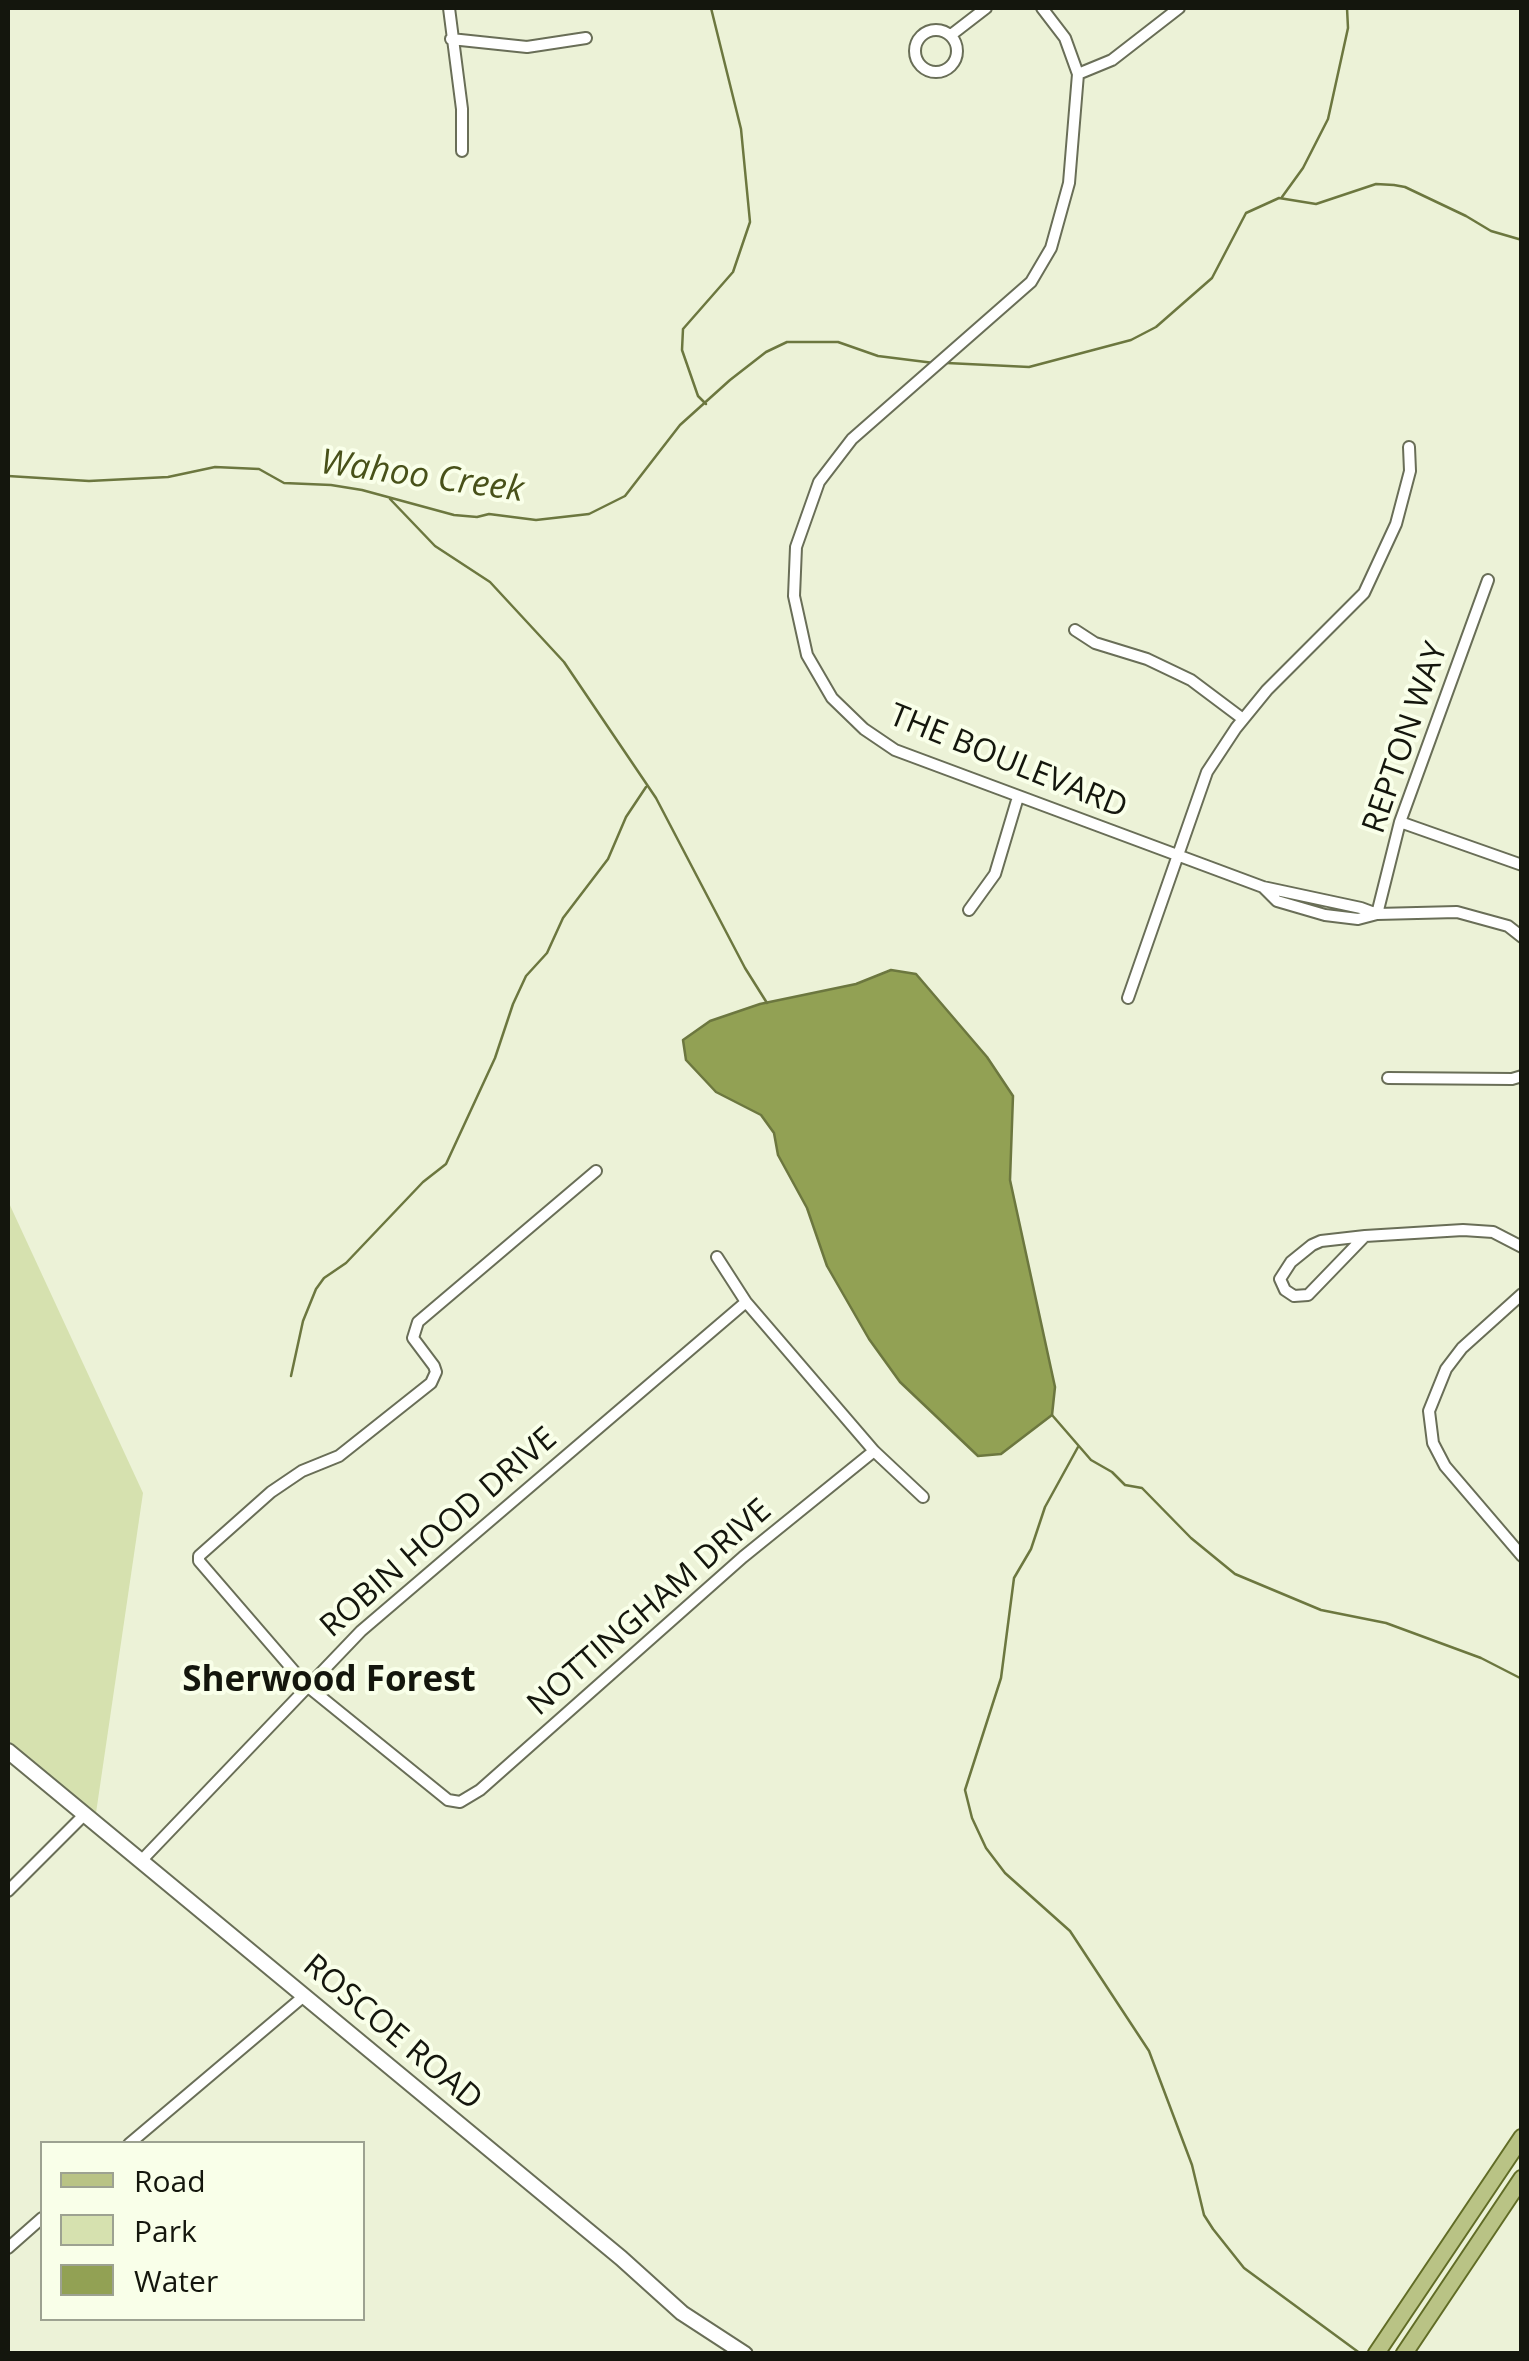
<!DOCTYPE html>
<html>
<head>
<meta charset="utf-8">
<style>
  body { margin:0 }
  #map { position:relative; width:1529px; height:2361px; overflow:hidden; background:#ecf2d7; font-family:"Open Sans",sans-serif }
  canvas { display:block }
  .frame { position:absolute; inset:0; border:10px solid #14160d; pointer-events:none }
  .legend { position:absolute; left:40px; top:2141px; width:325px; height:180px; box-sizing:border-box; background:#f9ffe9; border:2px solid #9da291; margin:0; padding:12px 18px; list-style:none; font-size:30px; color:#14160d }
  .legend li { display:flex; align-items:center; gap:20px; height:50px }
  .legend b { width:50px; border:2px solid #9da291 }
</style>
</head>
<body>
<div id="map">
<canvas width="1529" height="2361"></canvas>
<div class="frame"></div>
<ul class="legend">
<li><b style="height:12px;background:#b9c385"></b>Road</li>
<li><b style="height:28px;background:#d6e1af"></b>Park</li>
<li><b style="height:28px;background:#92a154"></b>Water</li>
</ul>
</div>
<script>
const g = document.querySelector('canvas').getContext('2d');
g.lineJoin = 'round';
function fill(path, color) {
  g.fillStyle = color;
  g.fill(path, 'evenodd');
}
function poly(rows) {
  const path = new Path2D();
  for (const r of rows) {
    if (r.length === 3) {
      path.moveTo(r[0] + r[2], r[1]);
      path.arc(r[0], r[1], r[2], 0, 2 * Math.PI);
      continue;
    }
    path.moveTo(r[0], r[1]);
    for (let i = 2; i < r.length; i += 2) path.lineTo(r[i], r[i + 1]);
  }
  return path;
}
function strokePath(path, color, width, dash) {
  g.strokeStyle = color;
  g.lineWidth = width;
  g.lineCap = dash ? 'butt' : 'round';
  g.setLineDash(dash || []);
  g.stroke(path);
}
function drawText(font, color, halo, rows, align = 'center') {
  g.font = font + ' "Open Sans",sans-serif';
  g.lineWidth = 8;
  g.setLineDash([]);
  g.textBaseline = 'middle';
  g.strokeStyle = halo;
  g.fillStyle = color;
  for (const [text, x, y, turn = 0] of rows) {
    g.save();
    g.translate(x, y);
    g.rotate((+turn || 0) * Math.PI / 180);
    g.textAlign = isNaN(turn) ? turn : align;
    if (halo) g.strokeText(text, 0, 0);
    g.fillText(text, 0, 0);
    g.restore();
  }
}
fill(poly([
  [8,1201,143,1493,96,1813,8,1740]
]), '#d6e1af');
const water = poly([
  [891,970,916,974,987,1057,1013,1096,1010,1180,1055,1387,1052,1415,1001,1454,978,1456,900,1382,869,1339,827,1266,807,1208,778,1155,774,1133,761,1115,716,1092,686,1060,683,1040,710,1021,760,1004,856,984,891,970]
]);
fill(water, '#92a154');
strokePath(water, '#6c773f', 2.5);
strokePath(poly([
  [1282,197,1303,168,1328,119,1348,28,1347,8],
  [947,363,1029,367,1131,340,1156,327,1212,278,1246,213,1279,198,1316,204,1376,184,1394,185,1405,187,1466,216,1491,231,1522,240],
  [706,404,698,396,682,350,683,329,733,272,750,222,741,129,711,8],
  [8,476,89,481,168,477,215,467,259,469,284,483,331,485,362,490,454,515,477,517,489,514,536,520,589,514,625,496,680,425,730,380,766,352,787,342,838,342,878,356,934,363],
  [390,499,435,546,490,582,564,662,656,798,745,968,767,1003],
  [291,1376,303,1321,316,1289,324,1278,346,1263,423,1182,446,1164,495,1058,513,1004,526,976,547,953,563,918,608,859,626,817,646,787],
  [1052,1415,1091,1460,1112,1472,1125,1485,1142,1488,1191,1538,1235,1574,1321,1610,1386,1623,1481,1658,1522,1679],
  [1078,1447,1045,1507,1031,1549,1014,1578,1001,1678,965,1790,972,1818,986,1848,1005,1873,1070,1931,1149,2051,1192,2165,1204,2215,1213,2229,1244,2268,1361,2354]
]), '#6c773f', 2.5);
const street = poly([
  [449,8,462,109,462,151],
  [1042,8,1065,38,1078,74,1069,183,1051,248,1031,282,852,439,819,482,796,547,794,596,807,655,832,698,864,729,895,750,1263,887,1361,908,1377,914],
  [936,51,21],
  [951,35,986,8],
  [451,39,527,47,586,38],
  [1078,74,1112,60,1179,8],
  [1075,630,1095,643,1147,659,1191,680,1243,719],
  [1400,822,1522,865],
  [1263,887,1277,901,1325,915,1358,919,1377,914,1457,912,1508,926,1522,937],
  [969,910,995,874,1018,797],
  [1377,914,1400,822,1488,580],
  [1128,998,1207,772,1236,728,1267,690,1364,593,1396,524,1410,471,1409,447],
  [1388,1078,1512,1079,1522,1076],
  [596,1171,418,1322,413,1338,434,1366,436,1372,431,1383,339,1456,302,1471,271,1492,199,1556,199,1561,306,1685,448,1800,460,1802,480,1790,743,1557,874,1451],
  [1365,1236,1308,1295,1294,1296,1285,1290,1280,1279,1291,1262,1312,1245,1321,1241,1365,1236,1463,1230,1493,1232,1522,1247],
  [717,1257,746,1302,874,1451,923,1497],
  [1522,1294,1462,1348,1446,1369,1429,1411,1433,1443,1445,1466,1522,1556],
  [140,1862,361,1631,746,1302],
  [8,1891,83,1816],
  [129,2144,304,1996],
  [8,2248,42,2218]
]);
const secondary = poly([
  [8,1751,621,2258,682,2313,745,2354]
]);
const primary = poly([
  [1376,2354,1522,2137],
  [1404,2354,1522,2178]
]);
strokePath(street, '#696e57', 14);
strokePath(secondary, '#696e57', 18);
strokePath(primary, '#616c26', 19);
strokePath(street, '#fff', 10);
strokePath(secondary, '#fff', 14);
strokePath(primary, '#b9c385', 15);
drawText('32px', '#14160d', '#f9ffe9', [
  ["REPTON WAY",1406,738,-71],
  ["THE BOULEVARD",1008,762,22],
  ["ROBIN HOOD DRIVE",439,1533,-41],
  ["NOTTINGHAM DRIVE",650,1608,-41],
  ["ROSCOE ROAD",392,2033,40]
]);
drawText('italic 35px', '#485119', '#f9ffe9', [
  ["Wahoo Creek",422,477,8]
]);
drawText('bold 35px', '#14160d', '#f9ffe9', [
  ["Sherwood Forest",329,1681]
]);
</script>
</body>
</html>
